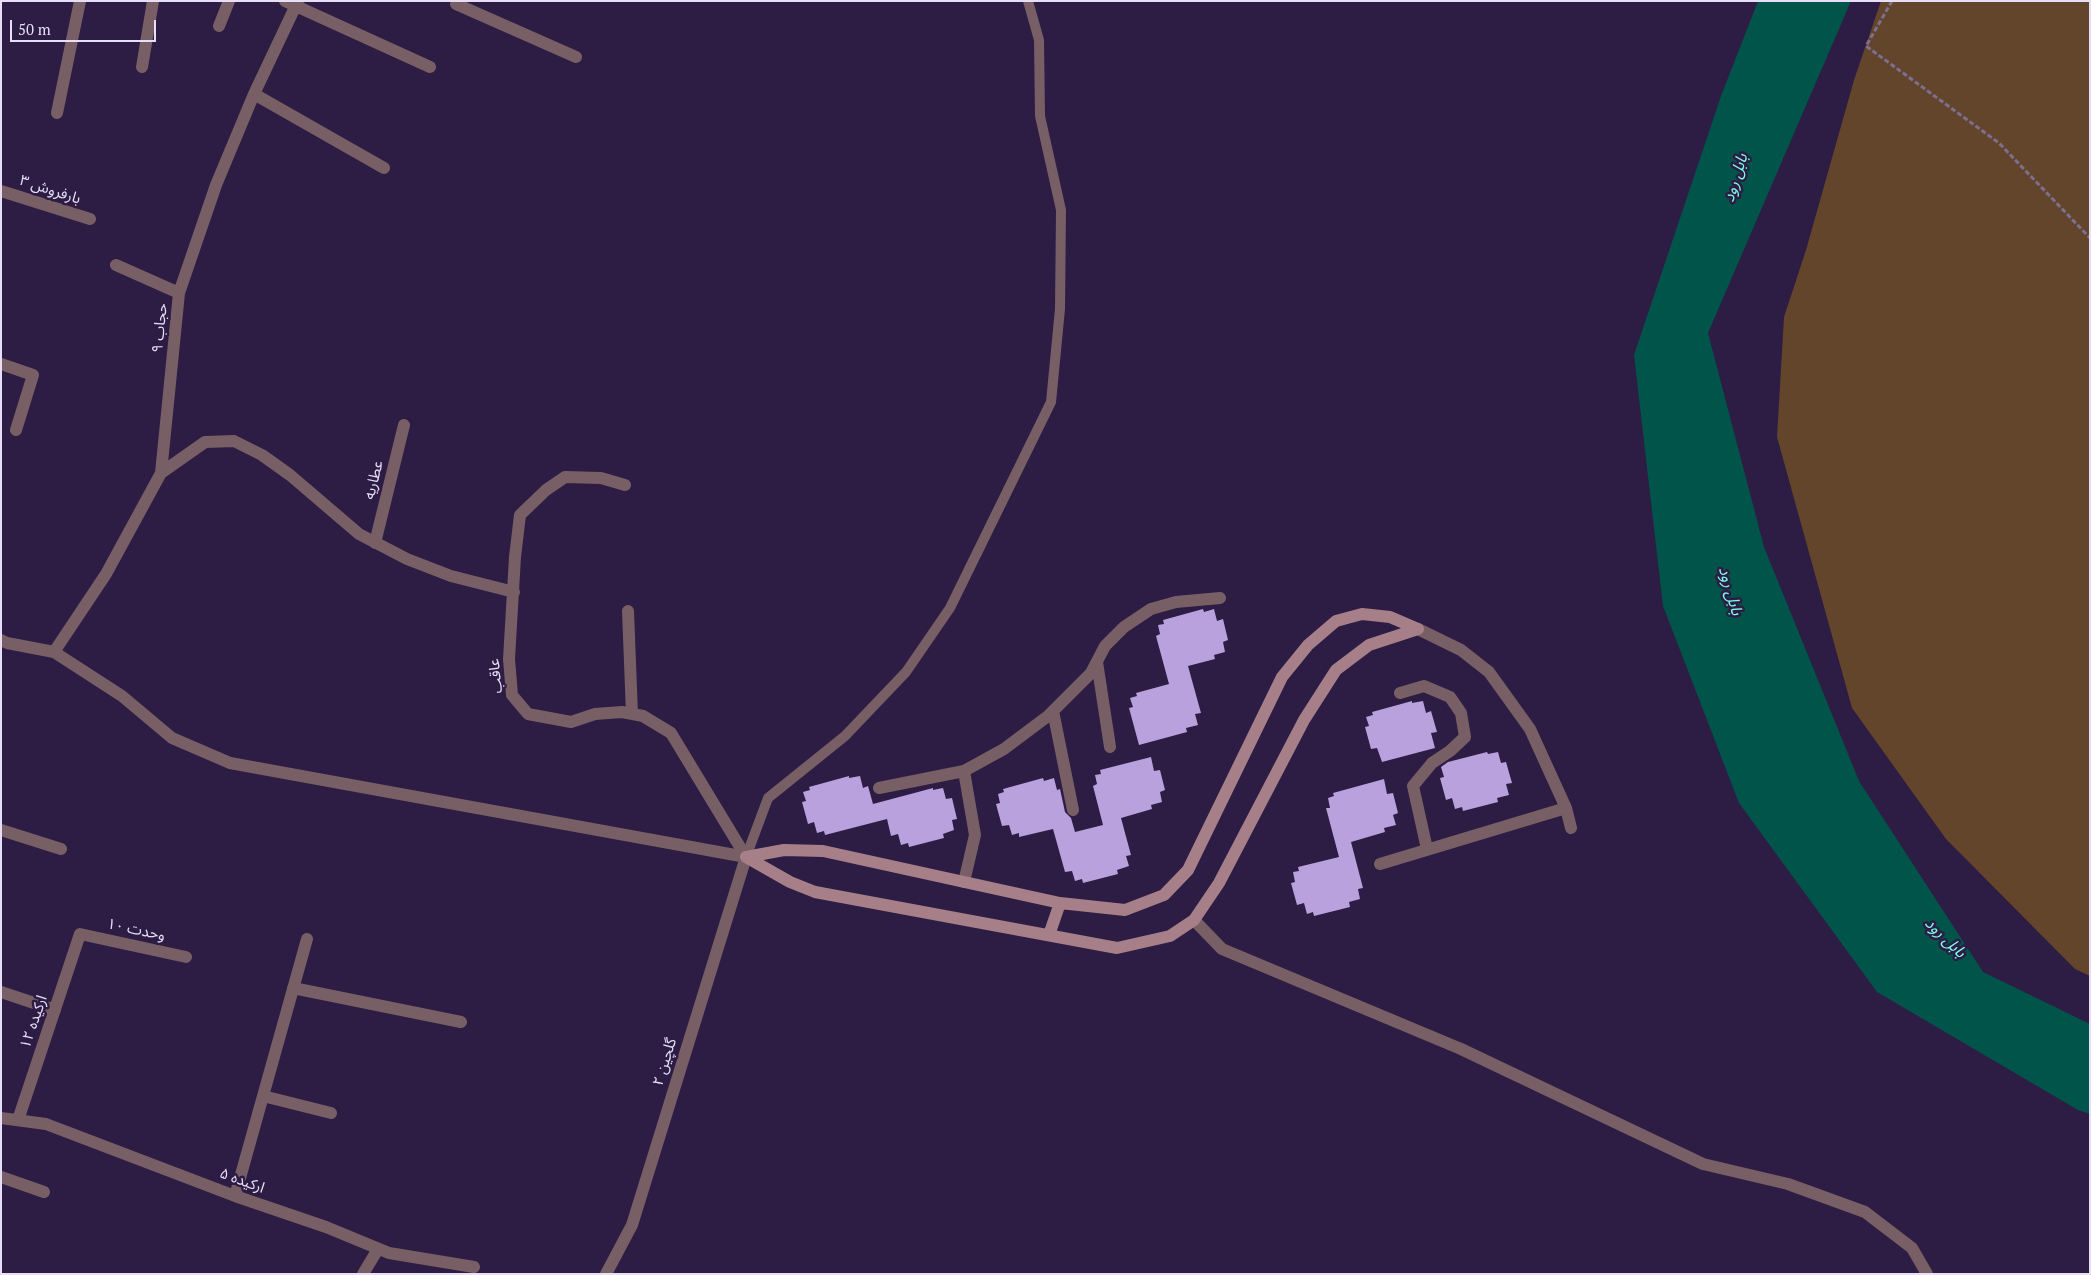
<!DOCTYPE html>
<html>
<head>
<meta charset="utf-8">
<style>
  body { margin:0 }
  #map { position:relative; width:2091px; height:1275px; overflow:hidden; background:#2d1c43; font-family:"PT Serif",serif }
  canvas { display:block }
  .frame { position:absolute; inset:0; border:2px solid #e8def8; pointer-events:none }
  .scale { position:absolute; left:10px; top:20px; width:146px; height:22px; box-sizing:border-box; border:2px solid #e8def8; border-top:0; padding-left:6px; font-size:15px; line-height:18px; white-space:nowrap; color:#e8def8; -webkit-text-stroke:4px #2d1c43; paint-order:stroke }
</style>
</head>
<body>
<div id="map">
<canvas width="2091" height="1275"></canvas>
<div class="frame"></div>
<div class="scale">50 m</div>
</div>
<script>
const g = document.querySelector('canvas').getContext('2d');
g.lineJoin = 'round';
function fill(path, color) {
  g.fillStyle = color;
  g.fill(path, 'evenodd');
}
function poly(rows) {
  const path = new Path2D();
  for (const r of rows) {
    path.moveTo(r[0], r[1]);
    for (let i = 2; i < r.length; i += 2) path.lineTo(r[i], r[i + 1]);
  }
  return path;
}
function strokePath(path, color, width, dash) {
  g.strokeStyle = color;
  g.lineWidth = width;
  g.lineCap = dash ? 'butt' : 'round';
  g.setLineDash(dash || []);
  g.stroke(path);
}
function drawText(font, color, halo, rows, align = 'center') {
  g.font = font + ' "PT Serif","Noto Sans Arabic",serif';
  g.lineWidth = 5;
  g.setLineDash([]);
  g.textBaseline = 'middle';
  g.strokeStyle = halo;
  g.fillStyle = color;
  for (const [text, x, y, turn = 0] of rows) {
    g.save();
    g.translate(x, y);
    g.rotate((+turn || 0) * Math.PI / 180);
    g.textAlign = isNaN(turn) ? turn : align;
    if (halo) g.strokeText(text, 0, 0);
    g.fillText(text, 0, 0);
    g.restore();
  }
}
fill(poly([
  [1881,1,2090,1,2090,976,2075,969,1946,839,1852,708,1777,437,1784,317,1806,250,1854,80]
]), '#63452b');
fill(poly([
  [1758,1,1851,1,1708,333,1764,547,1859,781,1983,972,2090,1024,2090,1114,2078,1110,1877,992,1739,803,1663,606,1634,355,1721,96]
]), '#01544a');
fill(poly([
  [1203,609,1204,612,1214,609,1217,621,1223,619,1228,640,1223,642,1225,652,1214,655,1215,659,1188,666,1201,713,1195,714,1198,725,1186,728,1187,732,1139,745,1129,708,1133,707,1130,698,1137,696,1136,693,1169,684,1156,636,1160,634,1158,625,1164,624,1163,620],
  [1412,701,1412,703,1423,701,1426,713,1431,711,1437,732,1431,733,1435,748,1382,762,1377,748,1371,749,1365,727,1369,726,1366,717,1373,715,1372,712],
  [1487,752,1488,754,1498,752,1501,763,1506,762,1512,783,1506,784,1509,795,1497,798,1498,802,1463,811,1462,807,1455,809,1452,798,1446,800,1440,778,1444,777,1441,767,1448,762],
  [1151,757,1154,771,1160,770,1165,790,1160,792,1162,802,1151,805,1152,809,1121,818,1131,855,1126,856,1129,866,1117,870,1118,874,1083,883,1082,879,1075,881,1072,871,1065,872,1053,829,1019,837,1019,833,1012,835,1009,825,1002,826,996,804,1000,803,998,794,1004,792,1003,789,1043,778,1044,781,1054,778,1057,790,1060,789,1065,812,1071,818,1075,832,1103,825,1093,786,1097,784,1095,775,1101,774,1100,770],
  [849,776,849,778,860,776,863,788,868,786,873,804,933,788,933,790,943,788,946,799,952,798,957,819,952,820,954,830,943,834,944,838,909,847,908,843,901,845,898,834,891,836,887,819,825,835,824,831,817,833,814,822,808,824,802,802,806,801,803,792,810,790,809,787],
  [1384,779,1387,794,1393,793,1398,813,1393,815,1396,825,1384,828,1385,832,1351,842,1363,888,1358,889,1360,899,1349,902,1350,907,1314,916,1313,912,1307,914,1304,903,1297,905,1291,883,1295,882,1293,872,1299,871,1298,867,1339,857,1326,808,1330,808,1328,798,1334,796,1333,793]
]), '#b8a1dd');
strokePath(poly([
  [1892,1,1866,46,1999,143,2090,238]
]), '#7d6f90', 3, [5, 2.5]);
strokePath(poly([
  [746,857,768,798,845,736,906,672,950,608,1051,402,1060,309,1061,210,1040,116,1039,40,1028,1]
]), '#785f65', 10);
strokePath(poly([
  [285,1,430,67],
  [458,1,456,4,576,57],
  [219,26,229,1],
  [142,67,153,1],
  [254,94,384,168],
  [57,113,80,1],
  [1,191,90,219],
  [116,265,179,293],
  [1,364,33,375,16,430],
  [161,473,205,442,234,441,262,455,290,475,359,534,407,559,451,576,514,592],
  [625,485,601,478,565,477,546,490,520,515,515,557,509,659,512,695,528,714,571,722,595,714,622,712,643,716,671,733,746,857],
  [375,543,404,425],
  [628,611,632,714],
  [1418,629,1461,650,1489,672,1530,729,1566,808,1571,828],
  [1,640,7,643,54,652,122,696,172,738,230,763,746,857],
  [54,652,106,574,161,473,179,293,216,185,254,94,298,1],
  [1097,662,1110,747],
  [1400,693,1424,686,1450,697,1461,713,1465,737,1450,751,1432,763,1413,786,1427,849],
  [1053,711,1073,810],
  [964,771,975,835,964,882],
  [879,788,964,771,1004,749,1048,716,1091,673,1105,646,1124,627,1151,609,1176,602,1220,598],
  [1,830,61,849],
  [1380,864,1566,808],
  [1194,920,1222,949,1461,1049,1703,1164,1788,1184,1865,1212,1912,1248,1927,1274],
  [293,988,461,1022],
  [1,992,55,1010],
  [263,1096,331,1113],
  [1,1118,46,1124,235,1196,326,1227,389,1253,474,1267],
  [18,1120,80,934,186,957],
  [1,1177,44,1192],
  [235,1196,307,939],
  [363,1274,378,1249],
  [606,1274,632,1225,746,857]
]), '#785f65', 12);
strokePath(poly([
  [746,857,790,882,815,892,1117,948,1170,936,1194,920,1219,883,1304,720,1336,670,1369,645,1418,629],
  [746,857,784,850,823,851,1060,903,1125,910,1164,895,1188,870,1282,677,1308,645,1336,621,1362,614,1390,617,1418,629],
  [1049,935,1060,903]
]), '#a67f89', 12);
drawText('15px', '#e8def8', '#2d1c43', [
  ["بارفروش ۳",50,190,18],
  ["حجاب ۹",160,328,-84],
  ["عطاریه",374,480,-76],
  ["عاقب",496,676,-96],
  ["وحدت ۱۰",136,930,12],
  ["ارکیده ۱۲",34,1022,-71],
  ["گلچین ۲",665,1062,-73],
  ["ارکیده ۵",242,1181,20]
]);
drawText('italic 16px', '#7cfde9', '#2d1c43', [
  ["بابل رود",1736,178,-73],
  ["بابل رود",1730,591,74],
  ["بابل رود",1945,938,44]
]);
</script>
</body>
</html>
